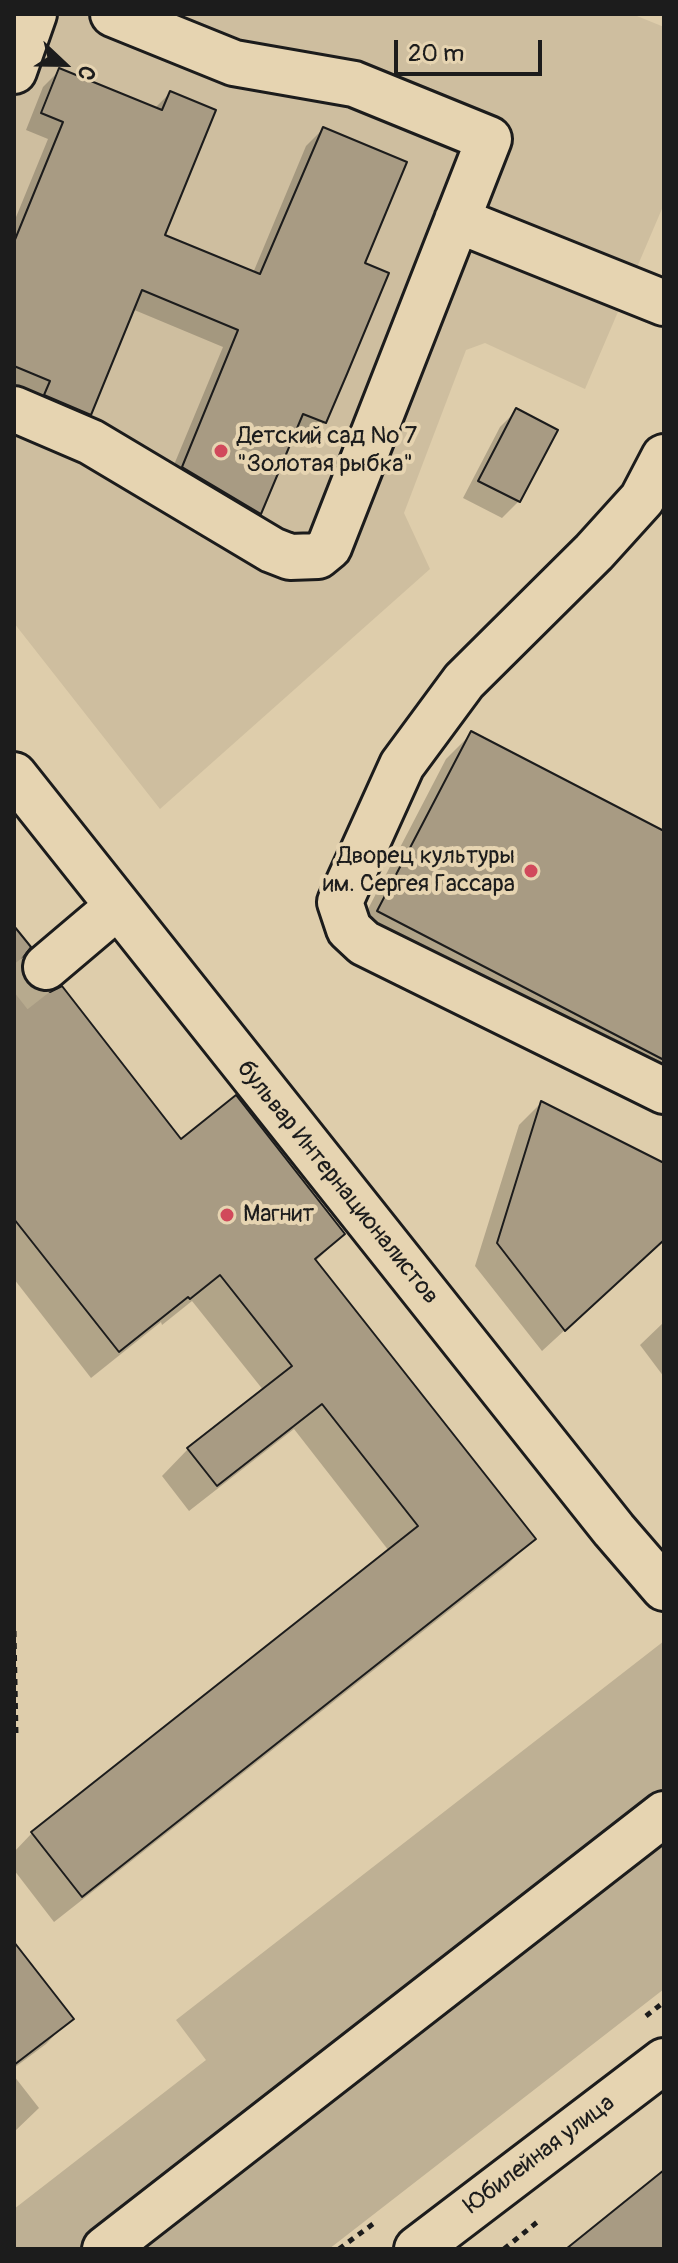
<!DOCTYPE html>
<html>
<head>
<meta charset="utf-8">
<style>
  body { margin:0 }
  #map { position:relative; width:678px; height:2263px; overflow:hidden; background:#decdab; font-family:Pangolin,sans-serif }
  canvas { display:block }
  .frame { position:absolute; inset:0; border:16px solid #1c1c1c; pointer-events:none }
  .north { position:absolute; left:24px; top:24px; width:80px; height:80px; -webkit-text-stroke:6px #e6d4b1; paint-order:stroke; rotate:112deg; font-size:22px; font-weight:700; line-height:32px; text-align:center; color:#1c1c1c }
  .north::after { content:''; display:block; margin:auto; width:28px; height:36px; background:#1c1c1c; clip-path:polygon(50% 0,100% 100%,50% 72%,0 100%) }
  .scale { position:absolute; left:394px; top:40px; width:148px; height:36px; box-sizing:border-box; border:4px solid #1c1c1c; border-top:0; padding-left:10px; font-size:24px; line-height:28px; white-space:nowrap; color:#1c1c1c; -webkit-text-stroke:6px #e6d4b1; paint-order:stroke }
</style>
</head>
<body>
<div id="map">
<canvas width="678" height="2263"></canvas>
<div class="frame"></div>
<div class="north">С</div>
<div class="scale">20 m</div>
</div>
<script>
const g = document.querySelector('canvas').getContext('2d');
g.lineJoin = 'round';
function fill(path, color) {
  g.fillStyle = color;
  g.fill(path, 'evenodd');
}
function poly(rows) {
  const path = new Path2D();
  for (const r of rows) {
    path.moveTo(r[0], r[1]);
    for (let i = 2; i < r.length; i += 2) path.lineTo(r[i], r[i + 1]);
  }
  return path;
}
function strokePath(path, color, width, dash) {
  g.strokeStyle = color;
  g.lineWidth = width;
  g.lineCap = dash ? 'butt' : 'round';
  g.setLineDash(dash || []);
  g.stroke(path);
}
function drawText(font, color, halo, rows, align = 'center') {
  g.font = font + ' Pangolin,sans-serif';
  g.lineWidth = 8;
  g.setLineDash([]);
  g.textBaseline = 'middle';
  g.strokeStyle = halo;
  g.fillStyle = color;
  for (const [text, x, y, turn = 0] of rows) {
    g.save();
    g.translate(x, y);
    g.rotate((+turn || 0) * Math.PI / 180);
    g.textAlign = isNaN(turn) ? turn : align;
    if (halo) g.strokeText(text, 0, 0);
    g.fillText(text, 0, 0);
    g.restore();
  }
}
fill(poly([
  [14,14,632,14,664,27,664,204,585,389,485,343,466,350,404,513,430,569,160,809,14,623]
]), '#cebe9f');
fill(poly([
  [664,1641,664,1989,329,2249,14,2249,14,2209,206,2060,176,2020]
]), '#beb094');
fill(poly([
  [60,70,154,109,170,93,162,236,253,273,306,146,323,129,363,264,325,422,308,439,293,433,259,513,243,530,166,484,223,347,132,309,89,414,72,430,14,389,14,222,48,139,26,130,43,87],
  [517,410,519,501,502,518,463,498,500,427],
  [472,733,664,834,664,1098,354,936,446,759],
  [14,929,20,959,19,971,25,984,181,1141,343,1234,315,1262,533,1539,506,1566,54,1922,14,1870,14,1852,32,1833,389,1551,294,1429,189,1511,162,1476,188,1449,264,1391,192,1301,162,1325,161,1322,91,1378,14,1279],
  [541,1103,664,1165,664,1239,542,1351,475,1266,519,1125],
  [664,1322,664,1377,640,1345],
  [14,1945,71,2018,46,2044,14,2068],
  [14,2076,39,2108,14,2132]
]), '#0003');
const building = poly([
  [59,68,162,110,170,91,216,110,165,235,260,274,323,127,407,162,365,263,389,273,347,374,326,423,303,414,261,514,182,467,238,330,142,290,91,415,44,395,50,381,14,366,14,242,63,122,41,113,59,68],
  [516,408,558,430,520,502,478,481,516,408],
  [471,731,664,831,664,1060,377,911,471,731],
  [14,926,31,947,22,959,21,971,26,982,38,991,50,992,62,986,181,1139,236,1095,345,1234,315,1259,536,1539,82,1897,31,1832,418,1526,322,1404,217,1486,187,1448,292,1366,220,1275,190,1299,188,1297,119,1352,14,1219,14,926],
  [541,1101,664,1163,664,1240,565,1331,497,1243,541,1101],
  [14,1942,74,2019,14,2065,14,1942],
  [664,2170,664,2249,566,2249,664,2170]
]);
fill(building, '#a89b83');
strokePath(building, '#1c1c1c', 2);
strokePath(poly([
  [14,992,46,967]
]), '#b7aa8e', 44, [44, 22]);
const minor = poly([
  [14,71,34,14],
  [457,220,664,303],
  [14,409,91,442,272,550,290,557,318,556,329,547,489,139,354,84,234,63,113,14],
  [664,457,642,499,594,552,464,681,402,765,340,902,349,929,364,943,664,1091],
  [14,775,614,1530,664,1588],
  [46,967,118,906],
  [105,2249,664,1814],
  [417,2249,664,2061]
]);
strokePath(minor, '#1c1c1c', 50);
strokePath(poly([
  [14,1631,16,1735],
  [646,2016,664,2002],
  [339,2249,377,2221],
  [504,2249,541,2219]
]), '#1c1c1c', 5, [6, 6]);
strokePath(minor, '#e6d4b1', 44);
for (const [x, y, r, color] of [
  [221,451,8,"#d1495b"],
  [531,871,8,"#d1495b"],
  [227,1215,8,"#d1495b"]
]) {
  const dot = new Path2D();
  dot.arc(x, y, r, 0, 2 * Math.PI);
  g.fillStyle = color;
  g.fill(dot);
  strokePath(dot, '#e6d4b1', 3);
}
drawText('24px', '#1c1c1c', '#e6d4b1', [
  ["Детский сад № 7",237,437],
  ["\"Золотая рыбка\"",237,465],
  ["Дворец культуры",515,857,"right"],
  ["им. Сергея Гассара",515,885,"right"],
  ["Магнит",243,1215]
], 'left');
drawText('24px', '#1c1c1c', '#e6d4b1', [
  ["бульвар Интернационалистов",337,1183,51],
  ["Юбилейная улица",540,2155,-37]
]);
</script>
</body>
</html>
